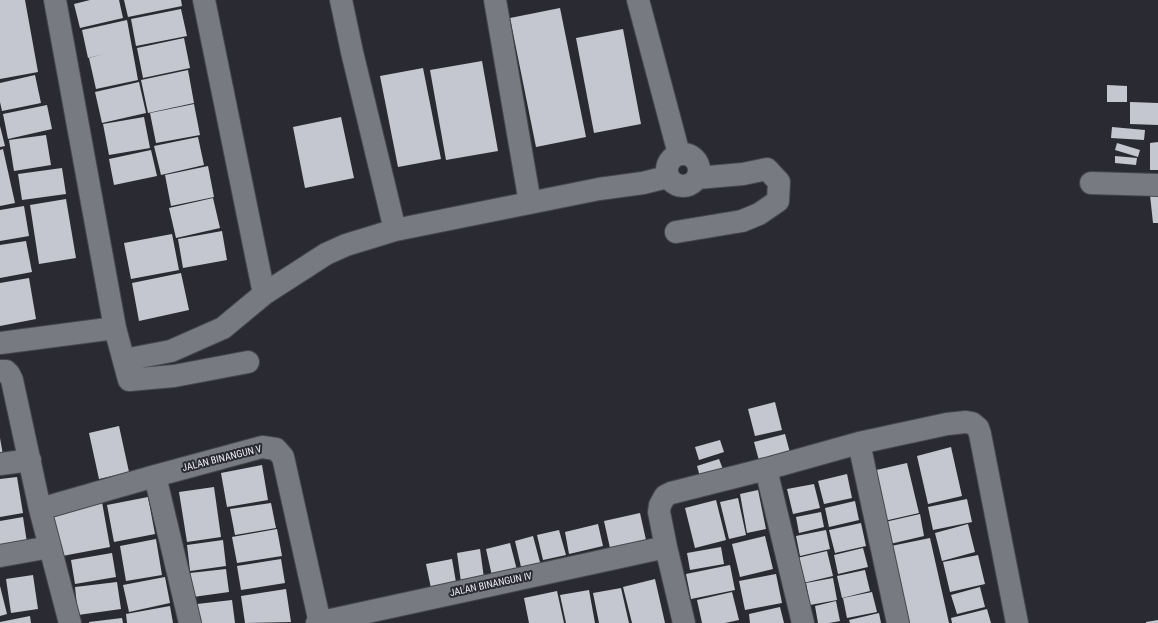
<!DOCTYPE html>
<html>
<head>
<meta charset="utf-8">
<style>
  body { margin:0 }
  canvas { display:block; background:#2a2b32 }
</style>
</head>
<body>
<canvas width="1158" height="623"></canvas>
<script>
const g = document.querySelector('canvas').getContext('2d');
g.lineJoin = 'round';
function fill(path, color) {
  g.fillStyle = color;
  g.fill(path, 'evenodd');
}
function poly(rows) {
  const path = new Path2D();
  for (const r of rows) {
    if (r.length === 3) {
      path.moveTo(r[0] + r[2], r[1]);
      path.arc(r[0], r[1], r[2], 0, 2 * Math.PI);
      continue;
    }
    path.moveTo(r[0], r[1]);
    for (let i = 2; i < r.length; i += 2) path.lineTo(r[i], r[i + 1]);
  }
  return path;
}
function strokePath(path, color, width, dash) {
  g.strokeStyle = color;
  g.lineWidth = width;
  g.lineCap = dash ? 'butt' : 'round';
  g.setLineDash(dash || []);
  g.stroke(path);
}
function drawText(font, color, halo, rows, align = 'center') {
  g.font = font + ' "Roboto Condensed",sans-serif';
  g.lineWidth = 4;
  g.setLineDash([]);
  g.textBaseline = 'middle';
  g.strokeStyle = halo;
  g.fillStyle = color;
  for (const [text, x, y, turn = 0] of rows) {
    g.save();
    g.translate(x, y);
    g.rotate((+turn || 0) * Math.PI / 180);
    g.textAlign = isNaN(turn) ? turn : align;
    if (halo) g.strokeText(text, 0, 0);
    g.fillText(text, 0, 0);
    g.restore();
  }
}
fill(poly([
  [0,0,25,0,38,72,0,79],
  [90,0,119,0,123,18,80,28,74,4],
  [124,0,181,0,182,6,128,17],
  [560,8,586,137,536,147,510,18],
  [181,9,187,36,136,46,131,19],
  [127,20,138,80,96,89,89,58,104,54,88,58,82,30],
  [623,29,641,124,594,133,576,38],
  [184,38,190,68,143,78,137,48],
  [482,61,498,151,446,160,430,70],
  [423,68,441,159,398,167,380,76],
  [188,70,194,103,148,113,141,80],
  [35,75,41,103,2,111,0,102,0,83],
  [139,82,146,113,102,123,95,92],
  [1107,85,1127,86,1127,102,1107,102],
  [1130,102,1158,103,1158,125,1130,124],
  [194,104,200,135,156,143,150,113],
  [47,105,52,129,8,139,3,114],
  [144,117,150,148,109,155,103,124],
  [341,117,354,178,305,188,293,127],
  [0,126,5,146,0,147],
  [1112,127,1145,130,1144,140,1111,138],
  [46,135,51,165,14,171,9,140],
  [198,137,204,165,161,175,154,146],
  [1158,142,1158,170,1150,170,1150,143],
  [1117,143,1140,150,1138,157,1115,150],
  [3,149,15,203,0,206,0,150],
  [151,150,157,176,114,185,109,159],
  [1115,156,1137,158,1136,165,1115,163],
  [208,166,214,197,171,206,165,175],
  [62,168,66,194,22,200,18,174],
  [1158,194,1158,223,1153,223,1150,195],
  [213,198,220,228,176,238,169,208],
  [66,199,76,258,39,264,30,205],
  [24,206,29,236,0,241,0,210],
  [222,231,227,260,183,268,178,239],
  [172,234,179,270,131,279,124,243],
  [26,241,32,272,0,278,0,245],
  [181,273,189,310,139,321,132,283],
  [29,278,36,319,0,326,0,283],
  [775,402,782,430,755,436,748,409],
  [119,426,129,472,99,479,89,433],
  [785,434,792,460,761,468,754,442],
  [0,438,4,461,0,462],
  [720,440,724,452,699,460,695,447],
  [951,447,962,496,928,504,917,456],
  [719,459,724,472,701,480,697,466],
  [907,463,919,513,884,521,872,471],
  [262,465,268,500,227,507,221,473],
  [847,474,852,498,824,504,818,481],
  [17,477,23,513,0,517,0,479],
  [814,484,820,508,793,514,787,489],
  [214,487,221,537,187,542,179,492],
  [758,490,766,529,747,533,740,494],
  [148,497,155,534,114,542,107,505],
  [738,498,746,535,729,539,720,502],
  [967,499,972,522,933,530,928,507],
  [716,500,726,540,695,548,685,508],
  [855,501,859,520,829,527,825,508],
  [102,502,110,547,57,557,49,511],
  [271,503,276,528,235,535,230,509],
  [821,512,824,527,799,533,796,517],
  [640,513,646,540,610,548,604,521],
  [920,514,924,536,890,544,885,522],
  [23,517,28,549,0,554,0,521],
  [861,523,866,546,835,553,829,530],
  [598,524,603,546,569,554,565,532],
  [968,524,975,552,942,561,935,533],
  [277,529,282,556,237,563,232,537],
  [559,530,566,555,543,560,537,535],
  [826,530,830,549,800,556,796,536],
  [533,536,541,566,522,571,515,541],
  [765,536,773,569,740,577,732,544],
  [930,538,949,623,907,623,891,546],
  [156,539,162,575,126,581,120,546],
  [223,540,226,566,190,571,187,545],
  [510,543,517,570,492,576,486,549],
  [721,547,724,564,690,570,687,553],
  [863,548,868,567,838,574,834,555],
  [480,549,484,578,461,582,457,553],
  [827,551,833,576,803,583,797,558],
  [112,553,116,577,75,584,71,560],
  [978,555,985,584,950,592,943,562],
  [281,559,285,583,241,590,237,566],
  [452,559,457,588,432,593,426,564],
  [730,565,735,590,691,599,686,574],
  [226,569,229,592,193,597,190,573],
  [865,570,870,591,842,598,837,576],
  [776,574,782,603,745,610,739,581],
  [33,575,38,609,11,613,6,579],
  [165,577,170,603,129,612,123,585],
  [833,578,837,600,810,605,806,583],
  [655,579,665,623,632,623,623,587],
  [117,582,121,609,78,615,75,587],
  [0,586,7,614,0,616],
  [980,587,985,607,957,614,951,595],
  [621,588,629,623,599,623,593,593],
  [286,589,291,622,245,623,241,596],
  [589,590,595,623,566,623,560,595],
  [557,591,564,623,529,623,524,598],
  [732,592,739,620,725,623,702,623,697,600],
  [872,592,877,612,847,618,843,598],
  [232,600,235,623,200,623,197,604],
  [836,601,840,621,829,623,818,623,815,606],
  [170,606,173,623,127,623,126,614],
  [780,607,784,623,750,623,749,614],
  [987,609,991,623,952,623,951,618],
  [879,613,881,623,850,623,849,620],
  [30,616,31,623,0,623,0,622],
  [122,618,123,623,89,623,89,622],
  [1158,620,1158,623,1146,623,1146,622]
]), '#c5c7d0');
const street = poly([
  [55,0,115,328,129,380,174,376,248,362],
  [204,0,264,294],
  [341,0,352,52,395,230],
  [495,0,530,203],
  [638,0,679,154],
  [683,170,16],
  [1091,183,1158,185],
  [676,232,742,221,759,214,778,201,779,182,767,169,743,174,697,178],
  [0,343,115,328],
  [124,360,171,351,223,328,264,294,326,254,346,245,395,230,599,189,643,183,667,177],
  [0,371,6,371,9,374,12,380,40,509,70,623],
  [859,443,898,623],
  [0,464,30,460],
  [766,469,803,623],
  [155,476,190,623],
  [40,509,155,476,262,447,276,449,283,457,320,623],
  [0,556,50,547],
  [317,623,666,547],
  [684,623,666,547,659,512,660,505,665,496,671,493,766,469,859,443,947,424,966,422,972,423,978,428,980,434,1017,623]
]);
strokePath(street, '#46484e', 24);
strokePath(street, '#787a82', 22);
drawText('10px', '#ecedf2', '#2a2b32', [
  ["JALAN BINANGUN V",222,459,-14],
  ["JALAN BINANGUN IV",491,585,-12]
]);
</script>
</body>
</html>
